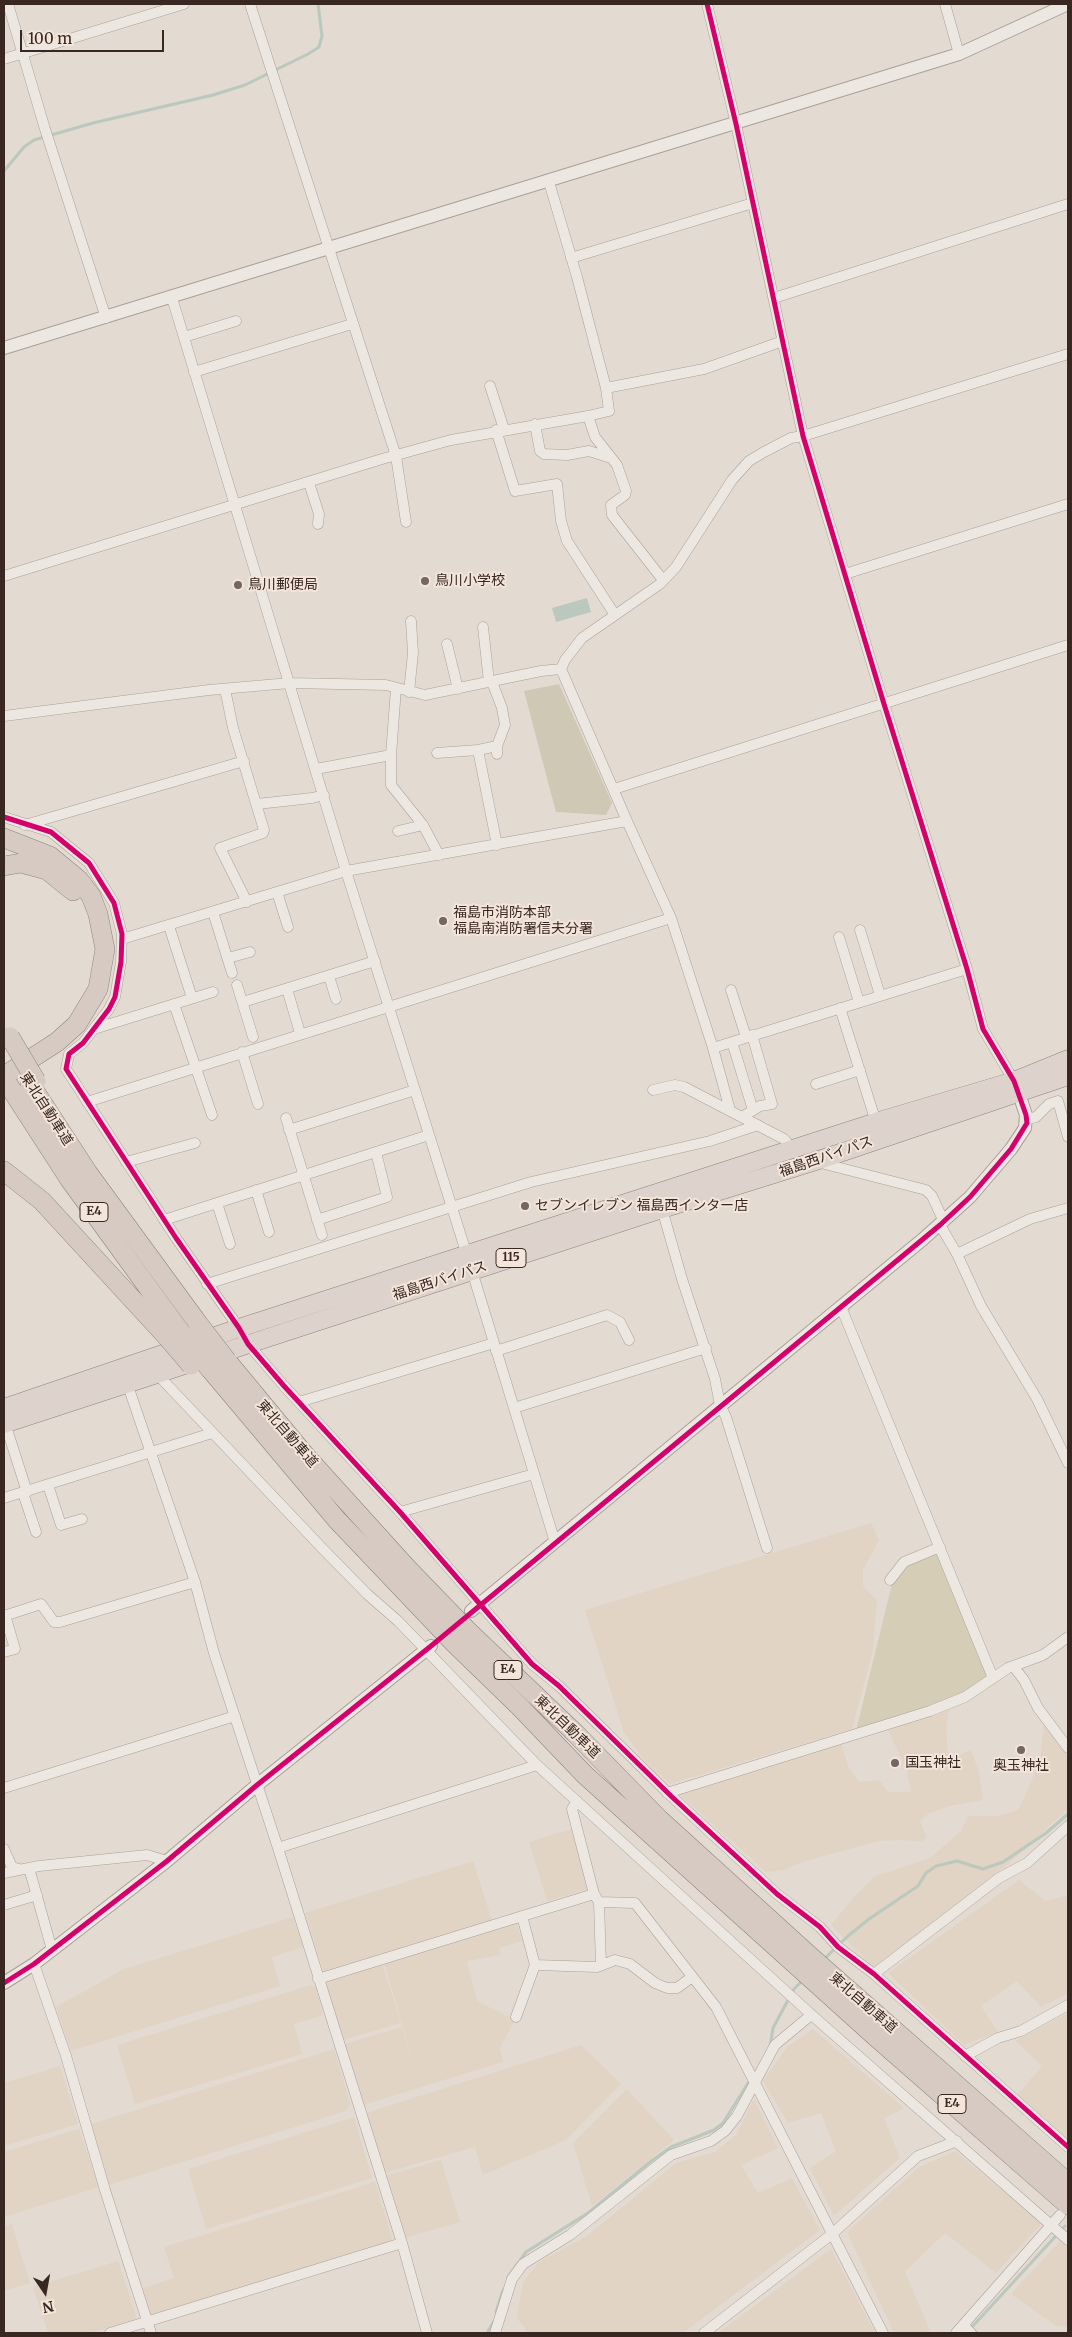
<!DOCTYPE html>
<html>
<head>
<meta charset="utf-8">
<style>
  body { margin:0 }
  #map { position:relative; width:1072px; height:2337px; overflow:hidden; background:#e3dad2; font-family:Merriweather,serif }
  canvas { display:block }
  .frame { position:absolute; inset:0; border:5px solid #392722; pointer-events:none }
  .north { position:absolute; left:20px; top:2267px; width:50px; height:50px; -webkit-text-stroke:4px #f3e5d9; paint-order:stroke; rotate:168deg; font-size:14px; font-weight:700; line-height:20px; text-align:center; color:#392722 }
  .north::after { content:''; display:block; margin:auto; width:18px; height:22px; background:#392722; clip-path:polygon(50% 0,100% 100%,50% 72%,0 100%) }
  .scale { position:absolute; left:20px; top:30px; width:144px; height:22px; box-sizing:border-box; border:2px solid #392722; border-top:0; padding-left:6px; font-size:15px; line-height:18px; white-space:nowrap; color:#392722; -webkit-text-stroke:4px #f3e5d9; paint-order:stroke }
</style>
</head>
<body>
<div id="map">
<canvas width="1072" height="2337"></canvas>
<div class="frame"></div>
<div class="north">N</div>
<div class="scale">100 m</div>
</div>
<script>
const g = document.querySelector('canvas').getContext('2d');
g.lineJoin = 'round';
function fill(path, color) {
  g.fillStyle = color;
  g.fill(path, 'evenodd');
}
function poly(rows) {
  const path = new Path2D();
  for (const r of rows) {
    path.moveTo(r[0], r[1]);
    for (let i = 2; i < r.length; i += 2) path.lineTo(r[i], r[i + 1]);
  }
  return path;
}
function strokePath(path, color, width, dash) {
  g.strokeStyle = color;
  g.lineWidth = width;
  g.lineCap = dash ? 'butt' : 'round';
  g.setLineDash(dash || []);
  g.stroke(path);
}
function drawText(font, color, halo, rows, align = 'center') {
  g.font = font + ' Merriweather,"Noto Sans JP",serif';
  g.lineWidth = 4;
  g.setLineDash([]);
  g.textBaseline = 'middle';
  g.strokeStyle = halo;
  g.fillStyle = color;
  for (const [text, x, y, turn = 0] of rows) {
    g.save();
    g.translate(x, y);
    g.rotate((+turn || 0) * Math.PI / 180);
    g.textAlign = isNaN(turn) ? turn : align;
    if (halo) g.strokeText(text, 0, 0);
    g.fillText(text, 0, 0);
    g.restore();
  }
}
fill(poly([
  [871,1523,879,1540,863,1570,863,1586,877,1600,873,1650,852,1729,670,1784,645,1761,624,1733,585,1610],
  [949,1709,946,1729,948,1752,952,1758,971,1750,979,1771,983,1800,949,1806,928,1814,920,1821,927,1838,921,1842,905,1840,879,1841,802,1862,784,1870,766,1872,679,1794,841,1743,848,1766,859,1782,879,1780,888,1792,911,1792,907,1771,888,1730,940,1714],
  [1044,1725,1068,1757,1068,1809,1015,1858,874,1968,831,1925,853,1898,874,1877,930,1858,961,1831,968,1816,997,1816,1018,1810,1031,1783,1041,1750],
  [571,1829,589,1889,547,1901,529,1842],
  [473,1861,492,1921,324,1973,305,1913],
  [1019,1880,1045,1901,1068,1895,1068,1994,1041,2007,1017,1981,981,2006,998,2032,964,2045,888,1973],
  [293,1917,303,1947,272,1957,280,1986,71,2051,56,2007,124,1969],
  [516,1921,522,1941,499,1948,500,1955,467,1961,477,2001,515,2020,500,2048,503,2062,363,2105,345,2044,402,2027,416,2072,384,1962],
  [382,1963,401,2023,344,2040,325,1981],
  [311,1985,316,1987,323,2015,294,2024,302,2054,135,2104,117,2045],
  [1068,2013,1068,2139,1017,2095,1042,2066,1015,2041],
  [813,2029,904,2108,884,2118,900,2158,834,2216,810,2168,836,2151,821,2113,788,2123,763,2081,787,2047],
  [581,2045,621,2084,566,2140,483,2175,475,2147,384,2173,366,2113],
  [334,2049,350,2104,346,2111,109,2185,91,2124],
  [60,2066,78,2124,4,2146,4,2083],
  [627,2089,674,2140,592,2206,573,2143],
  [754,2099,778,2148,741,2165,758,2193,792,2178,820,2230,683,2333,528,2333,517,2318,523,2282,539,2262,587,2236,676,2163,715,2152,736,2135],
  [354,2117,372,2178,206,2229,188,2169],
  [79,2129,99,2187,4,2217,4,2152],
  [955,2151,1042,2223,996,2273,945,2233,905,2272,931,2333,894,2333,847,2232,919,2167],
  [441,2160,460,2222,404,2238,385,2176],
  [375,2182,392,2238,390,2242,156,2315,150,2313,143,2288,174,2278,164,2247],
  [12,2224,30,2283,4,2291,4,2226],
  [1060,2241,1068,2248,1068,2327,1056,2326,1011,2294],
  [831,2249,875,2333,718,2333],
  [118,2261,136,2316,134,2320,91,2333,48,2333,33,2287]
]), '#e2d4c4');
fill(poly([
  [939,1552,990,1675,966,1692,939,1704,856,1731,892,1584,914,1560]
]), '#d5cdb5');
fill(poly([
  [559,684,612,803,606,815,556,812,524,691]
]), '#cfc8b4');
fill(poly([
  [587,598,591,612,556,622,552,608]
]), '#bbc8bd');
strokePath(poly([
  [4,171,24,147,34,140,93,123,213,95,245,85,308,54,319,47,322,36,318,4],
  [823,1960,848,1936,869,1919,918,1886,926,1873,936,1866,957,1861,983,1869,1003,1862,1046,1833,1068,1814],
  [770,2047,773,2028,794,1989,803,1980],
  [508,2277,526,2252,588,2213,650,2162,671,2147,714,2130,723,2123,750,2080],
  [496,2312,503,2290],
  [487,2333,494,2321],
  [977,2333,971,2328,1065,2226]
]), '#bbc8bd', 3);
const minor = poly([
  [8,4,45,129,106,318],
  [250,4,396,456,406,522],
  [707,4,736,124,803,436,884,704,967,969,983,1029,1014,1081],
  [945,4,959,54],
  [4,59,184,4],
  [549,182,577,277,606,388,609,411,588,416],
  [571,258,753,203],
  [172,298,346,871,472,1271,555,1542],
  [774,298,1068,204],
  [184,337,236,321],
  [194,372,352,324],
  [490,386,504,429],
  [606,388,704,369,783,341],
  [535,424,540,451,544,454,567,455,589,451,611,458],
  [496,430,515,491,557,484,561,521,567,541,615,615],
  [309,483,319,514,318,524],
  [845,574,1068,504],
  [4,576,382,459,451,440,588,416,595,437,617,465,626,491,625,495,611,505,612,515,663,580],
  [483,627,489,682],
  [447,644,458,689],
  [492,682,502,708,505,725,497,746,497,754],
  [396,688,391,755,391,785,423,825,439,855],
  [225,689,233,728,264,830,263,833,220,848,247,902],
  [409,692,413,653,411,621],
  [4,716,209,690,290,683,386,685,425,695,541,671,561,669],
  [478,750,497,845],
  [437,753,478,750,497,746],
  [316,769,391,755],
  [614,789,1068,645],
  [257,804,312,798,324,795],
  [4,817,51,832,89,863,114,903,122,934,121,962,115,997,109,1009,83,1043,69,1054,66,1069,176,1238,239,1328,248,1344,284,1386,400,1512,532,1664,559,1686,671,1796,777,1894,820,1927,838,1947,874,1974,1068,2147],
  [25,825,244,761],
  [398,831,423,825],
  [277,892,288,927],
  [213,912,232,973],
  [169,926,192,998],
  [860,930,880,995],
  [839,937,859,1002],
  [122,939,346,871,627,821],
  [228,958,250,952],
  [329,976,336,999],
  [237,985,253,1037],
  [287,989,300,1033],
  [731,990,746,1037],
  [243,1002,375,961],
  [174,1004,212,1115],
  [840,1008,876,1122],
  [94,1029,213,992],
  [732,1042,753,1110],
  [713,1048,967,969],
  [242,1052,258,1104],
  [816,1084,860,1070],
  [653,1090,675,1085,684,1087,784,1139,793,1150],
  [87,1102,671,918],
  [730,1110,713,1048,671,918,627,821,561,669,565,660,582,638,660,584,676,567,732,480,749,461,764,452,791,438,803,436,1068,354],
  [742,1117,760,1106,772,1104,752,1035],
  [286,1118,322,1235],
  [1027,1119,1036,1117,1049,1104,1058,1101,1068,1137],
  [289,1130,415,1090],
  [126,1162,195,1143],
  [817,1162,926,1190,932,1196,944,1222],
  [256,1190,269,1232],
  [217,1203,230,1244],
  [662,1209,682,1279,715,1379,720,1405,726,1417,767,1548],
  [164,1220,429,1135],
  [317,1220,387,1197,376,1152],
  [940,1225,957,1254,981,1306,1037,1399,1068,1463],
  [957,1254,1030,1219,1068,1208],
  [207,1284,531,1182,710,1141,758,1125],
  [841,1307,993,1678],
  [496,1351,607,1315,620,1322,629,1340],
  [156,1373,322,1548,367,1594,398,1621,537,1765,814,2017,1068,2240],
  [127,1383,195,1582,214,1653,278,1848,402,2243,427,2333],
  [299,1402,494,1343],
  [514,1408,706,1348],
  [5,1423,27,1492],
  [48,1485,61,1525,82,1519],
  [23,1493,36,1532],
  [4,1498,212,1433],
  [400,1512,534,1474],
  [890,1580,904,1562,940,1547],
  [4,1616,41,1604,54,1622,60,1622,195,1582],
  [4,1652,15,1649,5,1615],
  [1013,1666,1024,1680,1038,1708,1068,1748],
  [4,1788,235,1716],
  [667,1793,930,1711,965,1697,1008,1668,1043,1655,1068,1637],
  [577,1801,572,1809,594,1894,599,1902,635,1903,716,2007,883,2333],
  [278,1848,537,1765],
  [4,1849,12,1867,19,1869],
  [29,1868,52,1950],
  [4,1873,39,1866,147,1855,167,1861],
  [599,1902,601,1965],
  [4,1905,37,1895],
  [34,1964,66,2056,105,2190,151,2333],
  [535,1965,597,1967,615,1960,630,1964,655,1983,667,1988,677,1988,692,1977],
  [874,1974,999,1878,1027,1863,1068,1826],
  [318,1979,594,1894],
  [516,2017,535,1965,522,1916],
  [965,2056,998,2038,1021,2031,1068,2005],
  [963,2325,971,2333],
  [110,2333,402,2243],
  [495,2333,512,2279,523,2264,570,2235,671,2155,711,2141,725,2131,737,2116,775,2045,811,2015],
  [704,2333,832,2234,918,2156,957,2141],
  [956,2333,1060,2215]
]);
const tertiary = poly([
  [4,348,959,54,1068,4],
  [471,1611,922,1240,970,1197,1011,1149,1025,1128,1026,1115,1016,1085],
  [4,1983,34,1964,167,1861,257,1785,431,1646]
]);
const trunk = poly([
  [4,1408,239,1328,876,1122,1014,1081,1068,1059],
  [4,1424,662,1209,816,1161,1068,1076]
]);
const motorway = poly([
  [4,838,50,856,79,880,91,896,98,914,105,949,98,989,77,1024,57,1042,4,1076],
  [4,866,21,863,47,870,73,891],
  [4,1078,70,1180,179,1330],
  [30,1084,88,1173,197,1322],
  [4,1171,42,1201,168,1338],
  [227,1361,304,1454,408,1569,467,1630,575,1733,659,1819,811,1957,1068,2183],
  [210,1369,337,1520,454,1643,519,1706,585,1775,877,2038,1068,2205]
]);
strokePath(minor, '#a9a09a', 11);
strokePath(tertiary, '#a9a09a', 14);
strokePath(trunk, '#8f8581', 19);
strokePath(motorway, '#8f8581', 20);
strokePath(minor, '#ede7e2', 10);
strokePath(tertiary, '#ede7e2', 12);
strokePath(trunk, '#ddd3cc', 18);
strokePath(motorway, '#d6cac3', 19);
const motorwayBridge = poly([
  [10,1037,36,1081],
  [197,1322,227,1361],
  [179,1330,210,1369],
  [168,1338,191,1365]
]);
strokePath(motorwayBridge, '#8f8581', 20, []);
strokePath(motorwayBridge, '#d6cac3', 19);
strokePath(poly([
  [4,817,51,832,89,863,114,903,122,934,121,962,115,997,109,1009,83,1043,69,1054,66,1069,176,1238,239,1328,248,1344,284,1386,400,1512,532,1664,559,1686,671,1796,777,1894,820,1927,838,1947,874,1974,1068,2147],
  [4,1983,34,1964,167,1861,257,1785,431,1646,940,1225,970,1197,1011,1149,1027,1123,1026,1115,1014,1081,983,1029,967,969,884,704,803,436,736,124,707,4]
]), '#d6006c', 5);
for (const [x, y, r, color] of [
  [425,581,5,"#746660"],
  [238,585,5,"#746660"],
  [443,921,5,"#746660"],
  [525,1206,5,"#746660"],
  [1021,1750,5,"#746660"],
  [895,1763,5,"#746660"]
]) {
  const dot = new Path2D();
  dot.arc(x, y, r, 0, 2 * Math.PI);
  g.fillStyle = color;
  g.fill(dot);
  strokePath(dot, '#f3e5d9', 2);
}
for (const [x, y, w] of [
  [94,1212,28],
  [511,1258,30],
  [508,1670,28],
  [952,2104,28]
]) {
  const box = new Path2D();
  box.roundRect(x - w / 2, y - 9.5, w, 19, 4);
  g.fillStyle = '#f3e5d9';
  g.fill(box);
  strokePath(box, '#392722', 1);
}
drawText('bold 12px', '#392722', null, [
  ["E4",94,1212],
  ["115",511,1258],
  ["E4",508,1670],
  ["E4",952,2104]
]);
drawText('14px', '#392722', '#f3e5d9', [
  ["鳥川小学校",435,581],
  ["鳥川郵便局",248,585],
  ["福島市消防本部",453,913],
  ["福島南消防署信夫分署",453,929],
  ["セブンイレブン 福島西インター店",535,1206],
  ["国玉神社",905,1763],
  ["奥玉神社",1021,1766,"center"]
], 'left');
drawText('14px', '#392722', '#f3e5d9', [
  ["東北自動車道",46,1109,57],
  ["福島西バイパス",826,1157,-19],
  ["福島西バイパス",440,1281,-18],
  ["東北自動車道",287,1434,49],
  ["東北自動車道",567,1727,44],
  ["東北自動車道",863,2003,41]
]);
</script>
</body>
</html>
